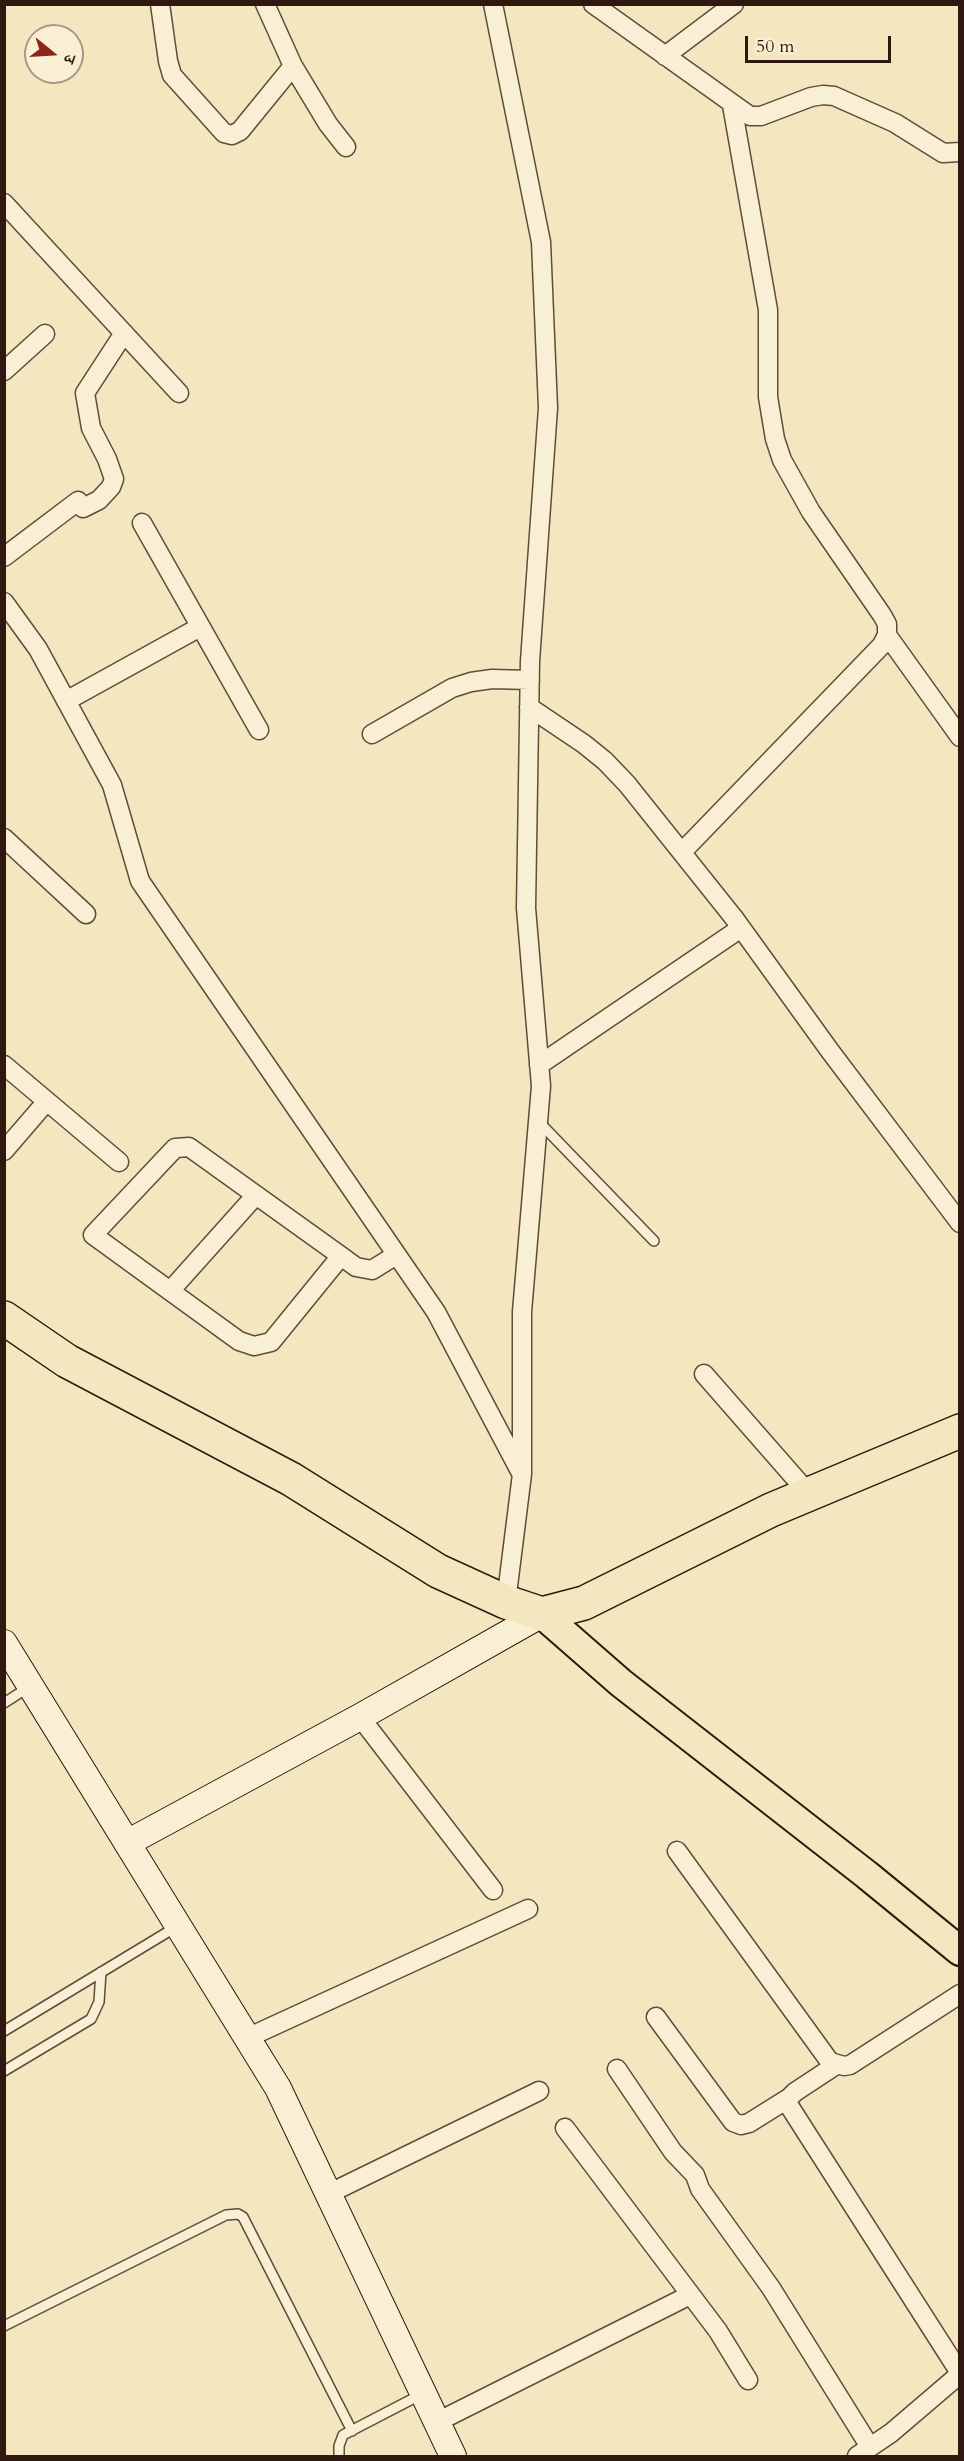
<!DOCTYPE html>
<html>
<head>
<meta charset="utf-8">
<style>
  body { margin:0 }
  #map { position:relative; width:964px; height:2461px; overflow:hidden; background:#f4e7bf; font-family:Cardo,"Noto Serif Devanagari",serif }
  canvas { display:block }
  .frame { position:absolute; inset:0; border:6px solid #2e180f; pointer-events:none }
  .north { position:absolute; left:24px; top:24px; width:60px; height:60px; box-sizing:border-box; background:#f8efd5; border:2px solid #a79986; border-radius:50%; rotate:108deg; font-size:16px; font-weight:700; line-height:24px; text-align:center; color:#2e180f }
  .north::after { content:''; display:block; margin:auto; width:21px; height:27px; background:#8f2418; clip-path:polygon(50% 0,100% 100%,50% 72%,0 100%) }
  .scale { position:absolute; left:745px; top:36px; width:146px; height:27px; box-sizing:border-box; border:3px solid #2e180f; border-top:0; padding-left:8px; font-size:18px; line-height:21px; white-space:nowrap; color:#2e180f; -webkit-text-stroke:4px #f8efd5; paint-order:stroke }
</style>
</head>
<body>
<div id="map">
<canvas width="964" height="2461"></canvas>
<div class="frame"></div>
<div class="north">उ</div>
<div class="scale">50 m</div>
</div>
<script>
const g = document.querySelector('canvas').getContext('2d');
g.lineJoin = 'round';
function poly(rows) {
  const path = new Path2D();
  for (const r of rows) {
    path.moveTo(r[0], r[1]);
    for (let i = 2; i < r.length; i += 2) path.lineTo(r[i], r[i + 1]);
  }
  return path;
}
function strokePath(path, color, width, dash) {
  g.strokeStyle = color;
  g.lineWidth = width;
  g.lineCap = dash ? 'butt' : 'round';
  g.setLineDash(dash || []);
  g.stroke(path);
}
const lane = poly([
  [539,1122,654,1241],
  [4,1703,29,1687],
  [4,2031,176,1927],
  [4,2071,91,2019,99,2002,101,1972],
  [4,2326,226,2215,238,2214,243,2217,352,2431],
  [339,2456,339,2446,343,2435,422,2394]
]);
const street = poly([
  [160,4,168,61,172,75,224,133,232,135,240,131,293,66],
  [265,4,293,66,328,124,346,147],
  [493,4,541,242,548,408,530,661,526,908,541,1086,522,1312,522,1474,506,1602],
  [593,4,750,116,761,116,811,97,823,95,834,96,895,123,943,153,960,152],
  [665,56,734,4],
  [4,203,179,393],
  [4,371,45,334],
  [83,508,99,500,111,487,114,479,107,459,91,428,85,393,124,333],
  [142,523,259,730],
  [4,557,78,501],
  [4,602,38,649,112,785,140,881,436,1312,520,1471],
  [887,635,960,737],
  [66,701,200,627],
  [529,707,584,744,605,761,627,784,734,918,830,1051,960,1223],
  [372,734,452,688,471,682,492,679,530,680],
  [4,838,86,914],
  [682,852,882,645,887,635,887,624,882,615,811,512,782,460,775,439,768,397,768,310,732,105],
  [4,1065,119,1162],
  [539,1065,741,928],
  [4,1151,47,1101],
  [341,1256,271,1342,254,1346,239,1341,93,1235,175,1148,189,1147,341,1256,356,1267,372,1270,396,1255],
  [170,1291,256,1195],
  [704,1374,809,1494],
  [360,1717,493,1890],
  [677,1851,830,2062,844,2066,850,2065,960,1994],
  [656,2017,733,2122,741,2125,749,2123,789,2098],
  [247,2038,528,1909],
  [836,2065,795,2092,789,2098,788,2104,960,2373],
  [617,2069,673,2152,695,2175,700,2189,771,2288,870,2447],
  [565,2128,718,2331,748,2380],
  [328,2194,539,2091],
  [437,2422,690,2295],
  [857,2456,891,2433,960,2374]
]);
const secondary = poly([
  [4,1643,278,2088,453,2456],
  [127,1843,360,1717,542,1614]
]);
const primary = poly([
  [542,1614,621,1683,867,1875,960,1951]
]);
const highway = poly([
  [4,1318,67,1361,291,1479,438,1571,506,1602,542,1614,584,1603,771,1510,960,1431]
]);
strokePath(lane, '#604c3b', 12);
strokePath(street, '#604c3b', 21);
strokePath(secondary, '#2e180f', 28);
strokePath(primary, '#2e180f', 32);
strokePath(highway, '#2e180f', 36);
strokePath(lane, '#f8efd5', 9);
strokePath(street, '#f8efd5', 18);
strokePath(secondary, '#f8efd5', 26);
strokePath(primary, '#f4e7bf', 28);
strokePath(highway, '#f4e7bf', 33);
</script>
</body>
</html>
